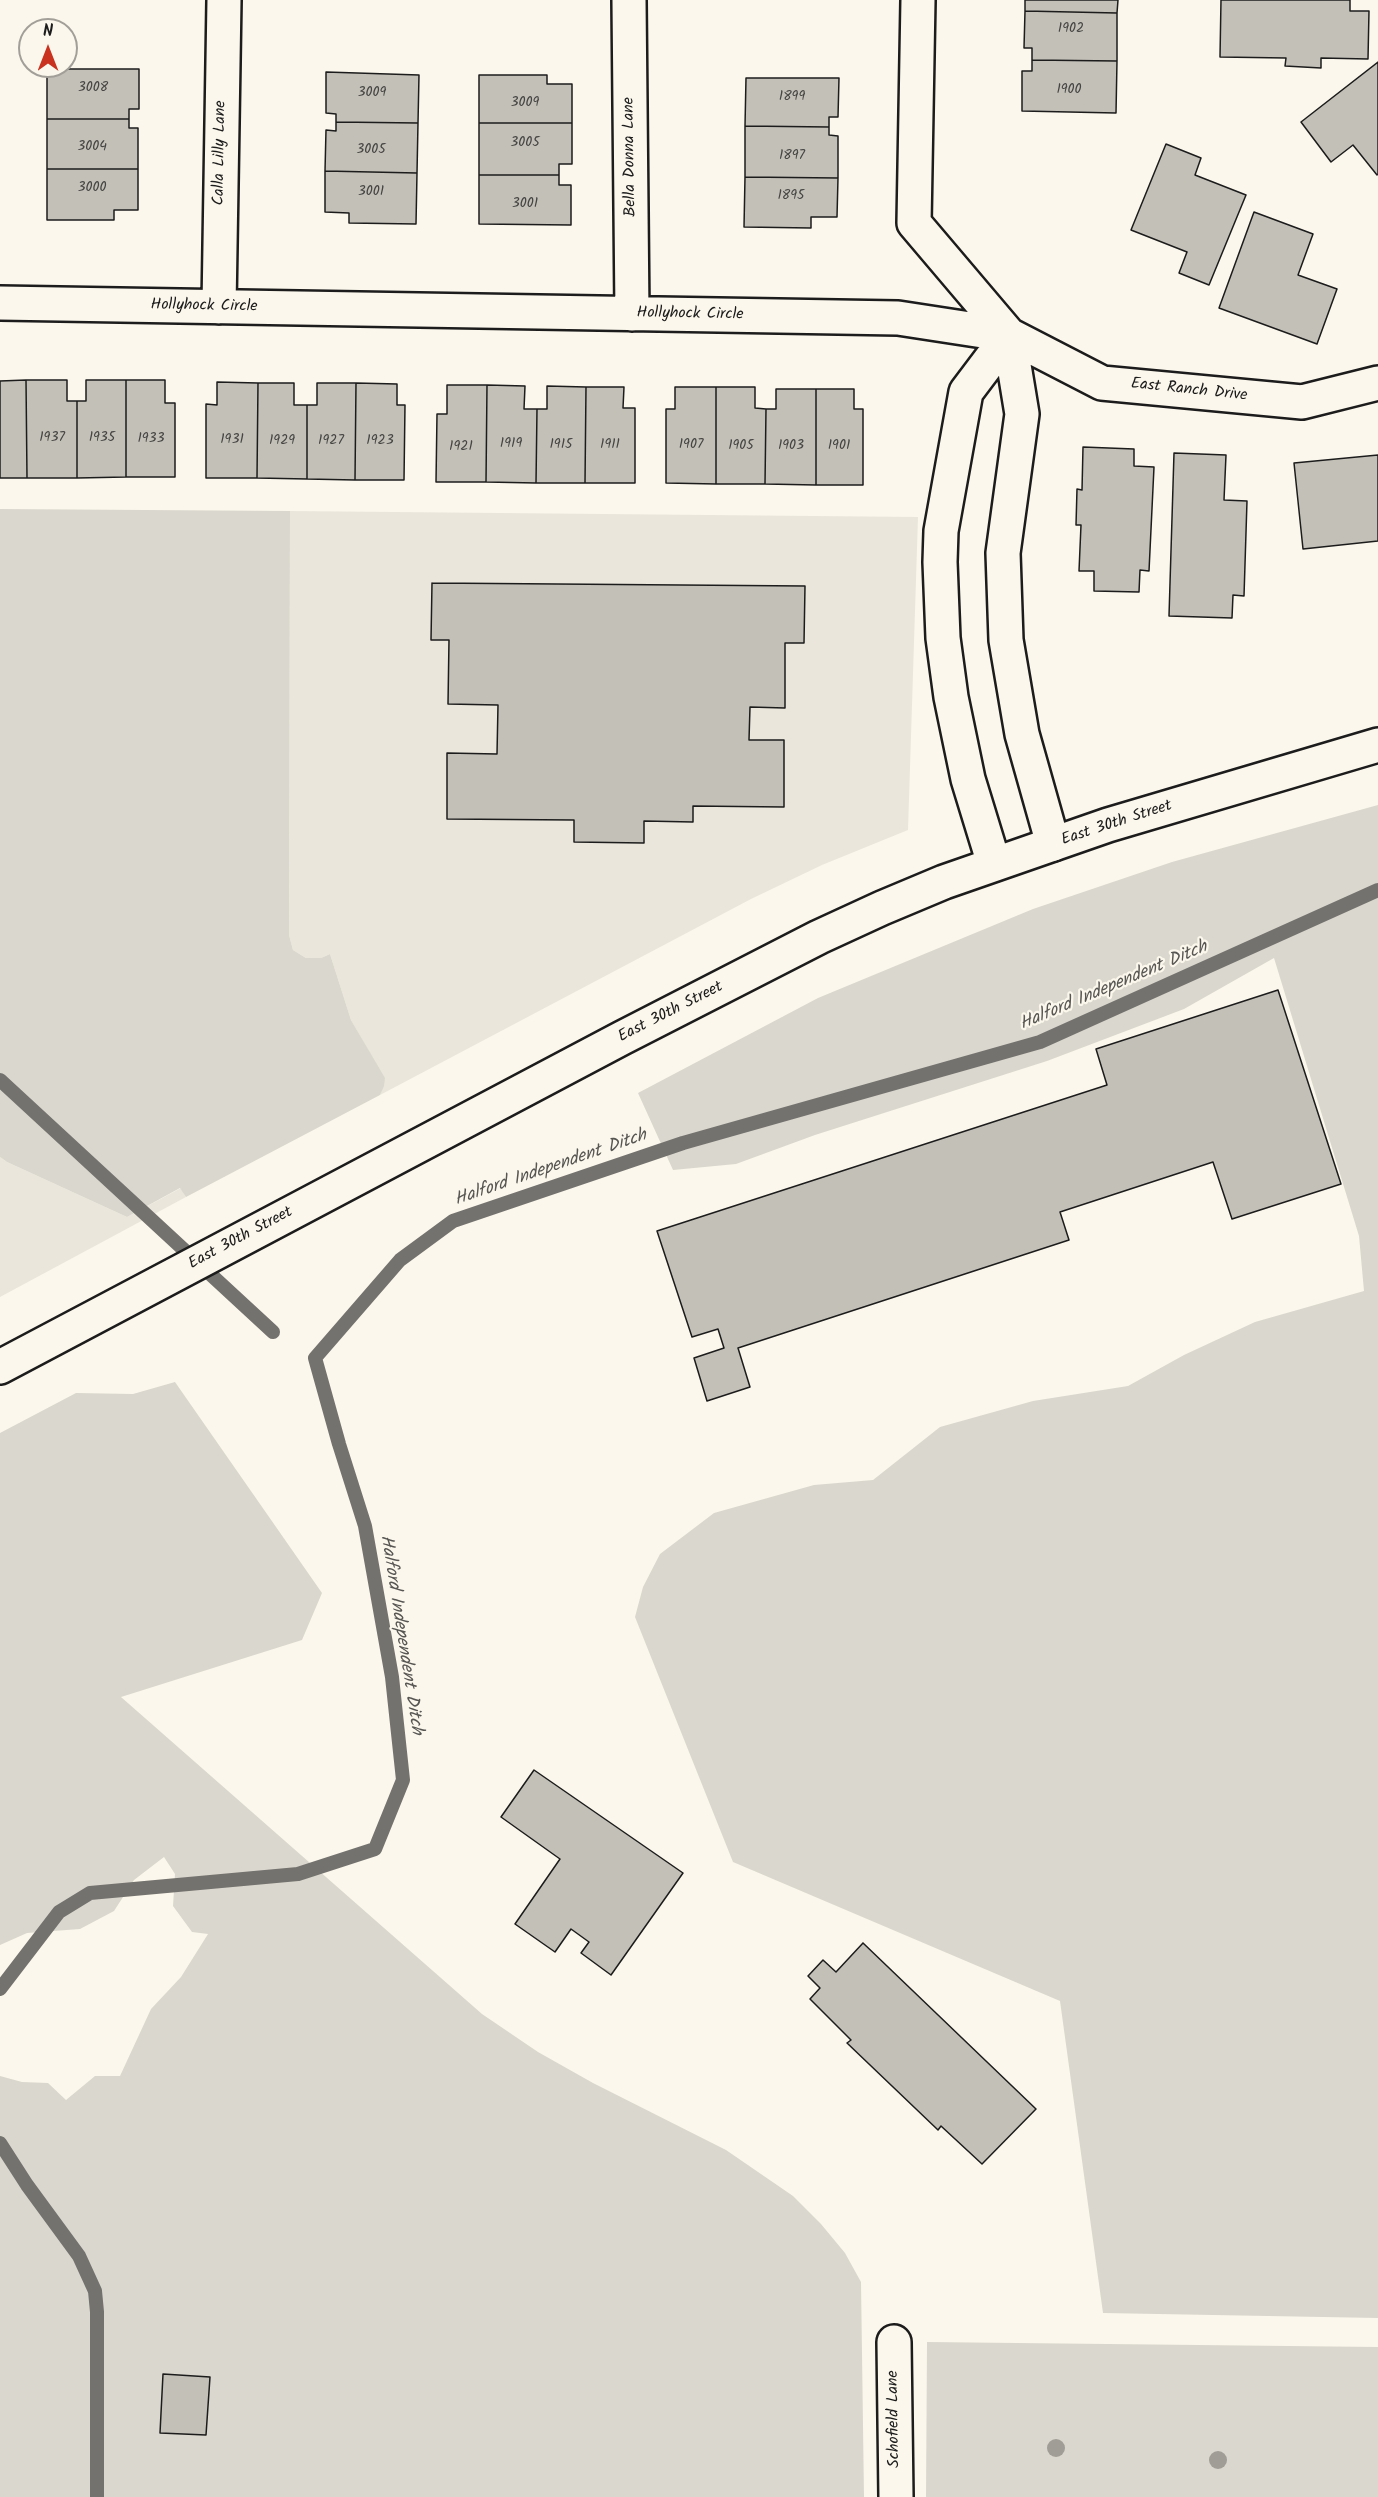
<!DOCTYPE html>
<html>
<head>
<meta charset="utf-8">
<style>
  body { margin:0 }
  #map { position:relative; width:1378px; height:2497px; overflow:hidden; background:#fbf7ec; font-family:Kalam,sans-serif }
  canvas { display:block }
  .north { position:absolute; left:18px; top:18px; width:60px; height:60px; box-sizing:border-box; background:#fbf7ec; border:2px solid #a29f99; border-radius:50%; rotate:0deg; font-size:16px; font-weight:700; line-height:24px; text-align:center; color:#1c1c1c }
  .north::after { content:''; display:block; margin:auto; width:21px; height:27px; background:#c8321e; clip-path:polygon(50% 0,100% 100%,50% 72%,0 100%) }
</style>
</head>
<body>
<div id="map">
<canvas width="1378" height="2497"></canvas>
<div class="north">N</div>
</div>
<script>
const g = document.querySelector('canvas').getContext('2d');
g.lineJoin = 'round';
function fill(path, color) {
  g.fillStyle = color;
  g.fill(path, 'evenodd');
}
function poly(rows) {
  const path = new Path2D();
  for (const r of rows) {
    path.moveTo(r[0], r[1]);
    for (let i = 2; i < r.length; i += 2) path.lineTo(r[i], r[i + 1]);
  }
  return path;
}
function strokePath(path, color, width, dash) {
  g.strokeStyle = color;
  g.lineWidth = width;
  g.lineCap = dash ? 'butt' : 'round';
  g.setLineDash(dash || []);
  g.stroke(path);
}
function drawText(font, color, halo, rows, align = 'center') {
  g.font = font + ' Kalam,sans-serif';
  g.lineWidth = 4.5;
  g.setLineDash([]);
  g.textBaseline = 'middle';
  g.strokeStyle = halo;
  g.fillStyle = color;
  for (const [text, x, y, turn = 0] of rows) {
    g.save();
    g.translate(x, y);
    g.rotate((+turn || 0) * Math.PI / 180);
    g.textAlign = isNaN(turn) ? turn : align;
    if (halo) g.strokeText(text, 0, 0);
    g.fillText(text, 0, 0);
    g.restore();
  }
}
fill(poly([
  [290,511,918,517,908,830,822,865,751,899,380,1095,384,1078,351,1020,330,954,321,958,306,958,293,950,289,935],
  [0,1157,7,1162,127,1217,181,1188,186,1197,0,1297]
]), '#eae6dc');
fill(poly([
  [0,509,290,511,289,935,293,950,306,958,321,958,330,954,351,1020,385,1078,384,1086,380,1095,186,1197,180,1188,127,1217,7,1162,0,1157],
  [1378,805,1378,2318,1103,2313,1060,2001,733,1862,635,1617,643,1587,660,1554,714,1513,814,1485,873,1480,940,1427,1033,1401,1128,1386,1184,1355,1255,1322,1364,1291,1359,1236,1274,958,1184,1009,1047,1061,815,1135,736,1164,673,1170,638,1093,818,998,1033,909,1172,862],
  [175,1382,322,1593,302,1640,121,1697,482,2014,538,2052,593,2083,726,2150,793,2196,821,2224,845,2253,861,2282,864,2497,0,2497,0,2076,22,2082,48,2083,66,2100,95,2076,120,2076,151,2009,181,1977,208,1934,192,1932,173,1906,175,1874,164,1857,134,1880,114,1911,80,1929,27,1933,0,1945,0,1433,76,1393,133,1394],
  [927,2342,1378,2347,1378,2497,926,2497]
]), '#dad7ce');
strokePath(poly([
  [0,1080,273,1332],
  [0,1989,59,1912,90,1893,298,1874,375,1849,403,1780,392,1677,365,1526,339,1444,315,1358,400,1260,453,1221,683,1143,1040,1042,1378,890],
  [0,2143,27,2185,79,2256,95,2291,97,2312,97,2497]
]), '#74726e', 14);
const building = poly([
  [1025,0,1118,0,1117,13,1025,11,1025,0],
  [1221,0,1350,0,1350,11,1369,11,1368,59,1321,58,1321,68,1285,66,1286,58,1220,57,1221,0],
  [1025,11,1117,13,1117,61,1032,60,1032,48,1024,48,1025,11],
  [1032,60,1117,61,1116,113,1022,111,1022,71,1032,71,1032,60],
  [1378,62,1378,174,1377,175,1353,145,1331,162,1301,122,1378,62],
  [47,69,139,69,139,109,129,109,129,119,47,119,47,69],
  [326,72,419,75,418,123,336,122,336,114,326,113,326,72],
  [479,75,547,75,547,84,572,84,572,123,479,123,479,75],
  [746,78,839,78,838,117,829,117,829,127,745,126,746,78],
  [47,119,129,119,129,128,138,128,138,169,47,169,47,119],
  [336,122,418,123,417,173,325,171,326,130,336,131,336,122],
  [479,123,572,123,572,164,559,164,559,175,479,175,479,123],
  [745,126,829,127,829,135,838,136,838,178,745,177,745,126],
  [1166,144,1201,158,1195,175,1246,195,1209,285,1179,273,1187,252,1131,230,1166,144],
  [47,169,138,169,138,210,114,210,114,220,47,220,47,169],
  [325,171,417,173,416,224,349,223,349,213,325,212,325,171],
  [479,175,559,175,559,185,571,185,571,225,479,224,479,175],
  [745,177,838,178,837,217,811,217,811,228,744,227,745,177],
  [1254,212,1313,234,1298,275,1337,289,1317,344,1219,308,1254,212],
  [26,380,67,380,67,401,77,401,77,478,27,478,26,380],
  [26,380,27,478,0,478,0,381,26,380],
  [86,380,126,380,126,477,77,478,77,401,86,401,86,380],
  [126,380,165,380,165,403,175,403,175,477,126,477,126,380],
  [217,382,258,383,257,478,206,478,206,404,217,405,217,382],
  [258,383,294,383,294,405,307,405,307,479,257,478,258,383],
  [317,383,356,383,355,480,307,479,307,405,317,405,317,383],
  [356,383,397,384,397,405,405,405,404,480,355,480,356,383],
  [447,385,487,385,486,482,436,482,437,414,447,414,447,385],
  [487,385,525,386,524,409,537,409,536,483,486,482,487,385],
  [547,386,586,387,585,483,536,483,537,409,547,409,547,386],
  [586,387,624,387,623,408,635,408,635,483,585,483,586,387],
  [675,387,716,387,716,484,666,483,666,409,675,409,675,387],
  [716,387,755,387,755,408,766,409,765,484,716,484,716,387],
  [776,389,816,389,816,485,765,484,766,409,776,409,776,389],
  [816,389,854,389,854,409,863,409,863,485,816,485,816,389],
  [1083,447,1134,449,1134,466,1154,467,1149,571,1140,570,1139,592,1094,591,1094,571,1079,571,1081,525,1076,525,1077,489,1082,490,1083,447],
  [1174,453,1226,455,1224,500,1247,501,1244,596,1233,595,1232,618,1169,616,1174,453],
  [1378,455,1378,541,1303,549,1294,463,1378,455],
  [432,583,805,586,804,643,785,643,785,708,750,707,749,740,784,740,784,807,693,806,693,822,644,821,644,843,574,842,574,820,447,819,447,753,497,754,498,705,448,704,449,640,431,640,432,583],
  [1278,990,1341,1184,1232,1219,1213,1162,1060,1212,1069,1240,738,1348,750,1387,707,1401,694,1358,724,1348,718,1329,692,1337,657,1231,1107,1085,1096,1049,1278,990],
  [534,1770,683,1873,611,1975,581,1953,589,1942,571,1929,555,1952,515,1924,560,1859,501,1817,534,1770],
  [863,1943,1036,2109,982,2164,941,2126,938,2130,847,2043,851,2040,810,1999,820,1988,808,1976,823,1960,836,1972,863,1943],
  [163,2374,210,2377,206,2435,160,2433,163,2374]
]);
fill(building, '#c3c0b8');
strokePath(building, '#1c1c1c', 1.5);
const street = poly([
  [629,0,632,314],
  [918,0,914,223,1009,335],
  [0,303,898,318,1009,335,1102,383,1302,402,1378,383],
  [219,307,224,0],
  [1009,335,1022,414,1003,553,1006,640,1022,734,1053,844],
  [994,864,968,779,951,697,943,638,940,562,941,531,966,392,1009,335],
  [894,2342,896,2497]
]);
const secondary = poly([
  [0,1367,622,1038,819,937,882,908,944,882,1108,825,1378,745]
]);
strokePath(street, '#1c1c1c', 38);
strokePath(secondary, '#1c1c1c', 38);
strokePath(street, '#fbf7ec', 33);
strokePath(secondary, '#fbf7ec', 33);
g.fillStyle = '#a09d97';
for (const [x, y] of [
  [1056,2448],
  [1218,2460]
]) {
  g.beginPath();
  g.arc(x, y, 9, 0, 2 * Math.PI);
  g.fill();
}
drawText('14px', '#464543', null, [
  ["1902",1071,30],
  ["3008",93,89],
  ["1900",1069,91],
  ["3009",372,94],
  ["1899",792,98],
  ["3009",525,104],
  ["3005",525,144],
  ["3004",92,148],
  ["3005",371,151],
  ["1897",792,157],
  ["3000",92,189],
  ["3001",371,193],
  ["1895",791,197],
  ["3001",525,205],
  ["1937",52,439],
  ["1935",102,439],
  ["1933",151,440],
  ["1931",232,441],
  ["1929",282,442],
  ["1927",331,442],
  ["1923",380,442],
  ["1919",511,445],
  ["1915",561,446],
  ["1911",610,446],
  ["1907",691,446],
  ["1905",741,447],
  ["1903",791,447],
  ["1901",839,447],
  ["1921",461,448]
]);
drawText('16px', '#1c1c1c', '#fbf7ec', [
  ["Calla Lilly Lane",221,153,-89],
  ["Bella Donna Lane",631,157,-91],
  ["Hollyhock Circle",204,307,1],
  ["Hollyhock Circle",690,315,1],
  ["East Ranch Drive",1189,391,6],
  ["East 30th Street",1117,824,-18],
  ["East 30th Street",671,1013,-27],
  ["East 30th Street",241,1239,-28],
  ["Schofield Lane",895,2419,-91]
]);
drawText('italic 18px', '#575653', '#fbf7ec', [
  ["Halford Independent Ditch",1114,987,-23],
  ["Halford Independent Ditch",551,1169,-19],
  ["Halford Independent Ditch",400,1635,81]
]);
</script>
</body>
</html>
